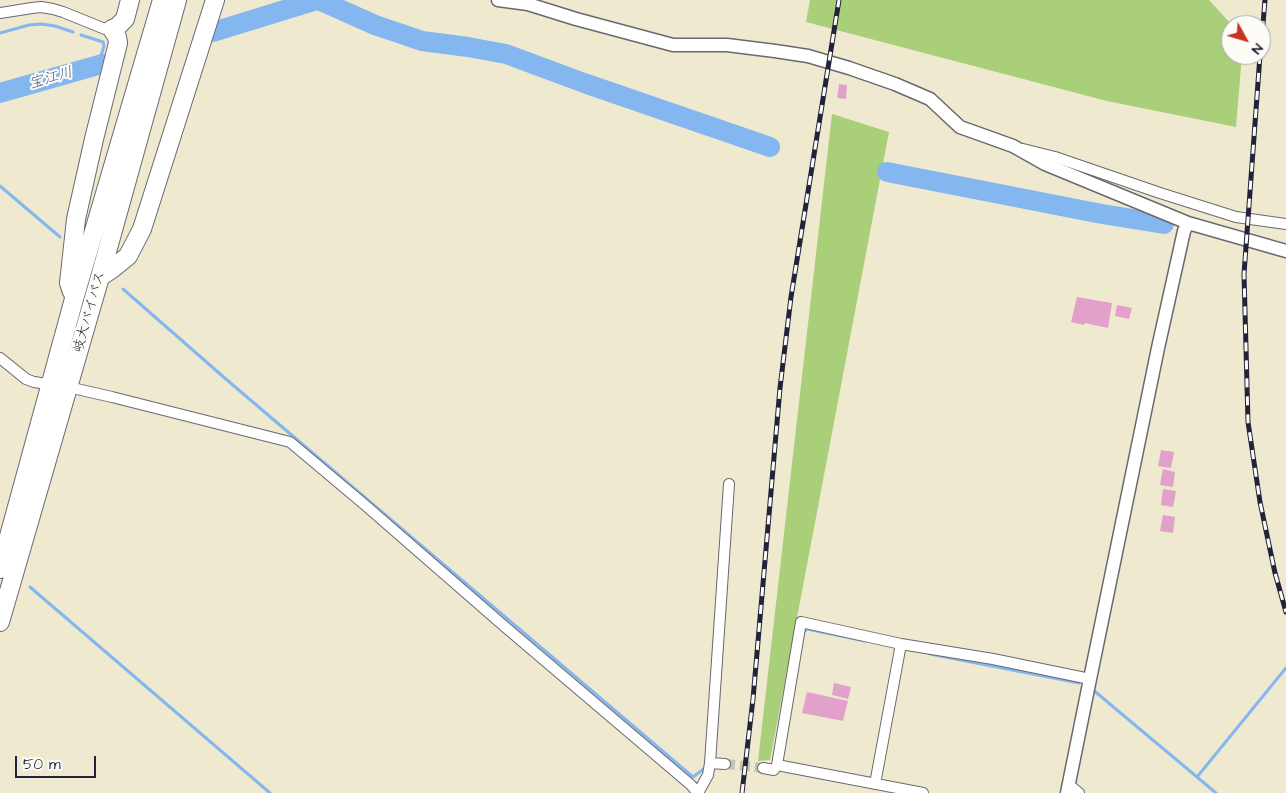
<!DOCTYPE html>
<html>
<head>
<meta charset="utf-8">
<style>
  body { margin:0 }
  #map { position:relative; width:1286px; height:793px; overflow:hidden; background:#efe9cf; font-family:"Architects Daughter",sans-serif }
  canvas { display:block }
  .north { position:absolute; left:1221px; top:15px; width:50px; height:50px; box-sizing:border-box; background:#fdfcf7; border:1px solid #a5a5ac; border-radius:50%; rotate:129deg; font-size:14px; font-weight:700; line-height:20px; text-align:center; color:#22223b }
  .north::after { content:''; display:block; margin:auto; width:18px; height:22px; background:#c8321e; clip-path:polygon(50% 0,100% 100%,50% 72%,0 100%) }
  .scale { position:absolute; left:15px; top:756px; width:81px; height:22px; box-sizing:border-box; border:2px solid #22223b; border-top:0; padding-left:6px; font-size:15px; line-height:18px; white-space:nowrap; color:#22223b; -webkit-text-stroke:4px #fdfcf7; paint-order:stroke }
</style>
</head>
<body>
<div id="map">
<canvas width="1286" height="793"></canvas>
<div class="north">N</div>
<div class="scale">50 m</div>
</div>
<script>
const g = document.querySelector('canvas').getContext('2d');
g.lineJoin = 'round';
function fill(path, color) {
  g.fillStyle = color;
  g.fill(path, 'evenodd');
}
function poly(rows) {
  const path = new Path2D();
  for (const r of rows) {
    path.moveTo(r[0], r[1]);
    for (let i = 2; i < r.length; i += 2) path.lineTo(r[i], r[i + 1]);
  }
  return path;
}
function strokePath(path, color, width, dash) {
  g.strokeStyle = color;
  g.lineWidth = width;
  g.lineCap = dash ? 'butt' : 'round';
  g.setLineDash(dash || []);
  g.stroke(path);
}
function drawText(font, color, halo, rows, align = 'center') {
  g.font = font + ' "Architects Daughter","Klee One",sans-serif';
  g.lineWidth = 4;
  g.setLineDash([]);
  g.textBaseline = 'middle';
  g.strokeStyle = halo;
  g.fillStyle = color;
  for (const [text, x, y, turn = 0] of rows) {
    g.save();
    g.translate(x, y);
    g.rotate((+turn || 0) * Math.PI / 180);
    g.textAlign = isNaN(turn) ? turn : align;
    if (halo) g.strokeText(text, 0, 0);
    g.fillText(text, 0, 0);
    g.restore();
  }
}
fill(poly([
  [810,0,1209,0,1232,25,1231,25,1231,55,1242,55,1236,127,1107,101,806,22],
  [832,114,889,132,770,760,758,761]
]), '#a9cf79');
strokePath(poly([
  [0,33,29,25,41,24,55,26,73,32],
  [81,35,103,42,104,46,100,59,100,64],
  [0,186,60,237],
  [123,289,227,380,693,777,705,768],
  [30,587,270,793],
  [803,635,803,632,807,629,865,641],
  [930,654,1079,683],
  [1092,689,1216,793],
  [1197,777,1286,668]
]), '#84b6f0', 3);
strokePath(poly([
  [319,0,375,25,422,41,468,47,506,54,584,83,770,147],
  [213,32,317,0],
  [0,93,102,64],
  [887,172,1102,214,1164,224]
]), '#84b6f0', 20);
fill(poly([
  [839,84,847,85,846,99,837,98],
  [1077,297,1112,303,1108,328,1085,323,1084,325,1071,322],
  [1117,305,1132,308,1129,319,1115,316],
  [1161,450,1174,452,1171,468,1158,466],
  [1163,469,1175,472,1173,487,1160,485],
  [1163,489,1176,491,1173,507,1161,505],
  [1163,515,1175,517,1173,533,1160,531],
  [834,683,851,687,848,699,832,695],
  [807,692,848,701,843,721,802,713]
]), '#e2a1ca');
strokePath(poly([
  [725,764,763,768]
]), '#c6c1b1', 10, [10, 5]);
const minor = poly([
  [0,13,32,8,41,7,53,9,63,12,105,29,112,29],
  [1023,149,1055,157,1160,193,1236,217,1286,224],
  [0,358,26,379,34,382,68,387,112,397,290,442,365,505,504,626,691,785,698,793],
  [710,763,729,484],
  [777,765,923,793],
  [763,768,774,770,777,765,801,622,901,644,993,659,1090,679],
  [875,784,901,644],
  [1069,785,1079,793],
  [698,793,708,775,710,763,725,764]
]);
const tertiary = poly([
  [498,0,528,4,576,19,673,45,727,45,775,51,808,56,849,68,895,84,930,99,960,127,1013,146,1045,164,1091,183,1188,223,1286,251],
  [1067,793,1090,679,1158,348,1184,231,1188,223]
]);
const trunk = poly([
  [100,277,112,269,128,256,142,229,215,0],
  [72,292,69,283,76,219,94,139,118,43,117,37,112,29,117,27,125,19,130,0],
  [0,569,74,299,162,0],
  [0,622,100,277,177,0]
]);
strokePath(minor, '#6a686f', 12);
strokePath(tertiary, '#6a686f', 15);
strokePath(trunk, '#6a686f', 20);
strokePath(minor, '#fff', 10);
strokePath(tertiary, '#fff', 12);
strokePath(trunk, '#fff', 18);
const rail = poly([
  [1261,48,1265,0],
  [1260,55,1244,274,1248,422,1260,502,1275,573,1286,612],
  [742,793,753,699,780,388,791,297,839,0]
]);
strokePath(rail, '#22223b', 5);
strokePath(rail, '#fdfcf7', 3, [9]);
drawText('14px', '#22223b', '#fdfcf7', [
  ["岐大バイパス",90,312,-74]
]);
drawText('italic 15px', '#44567a', '#fdfcf7', [
  ["宝江川",51,79,-16]
]);
</script>
</body>
</html>
